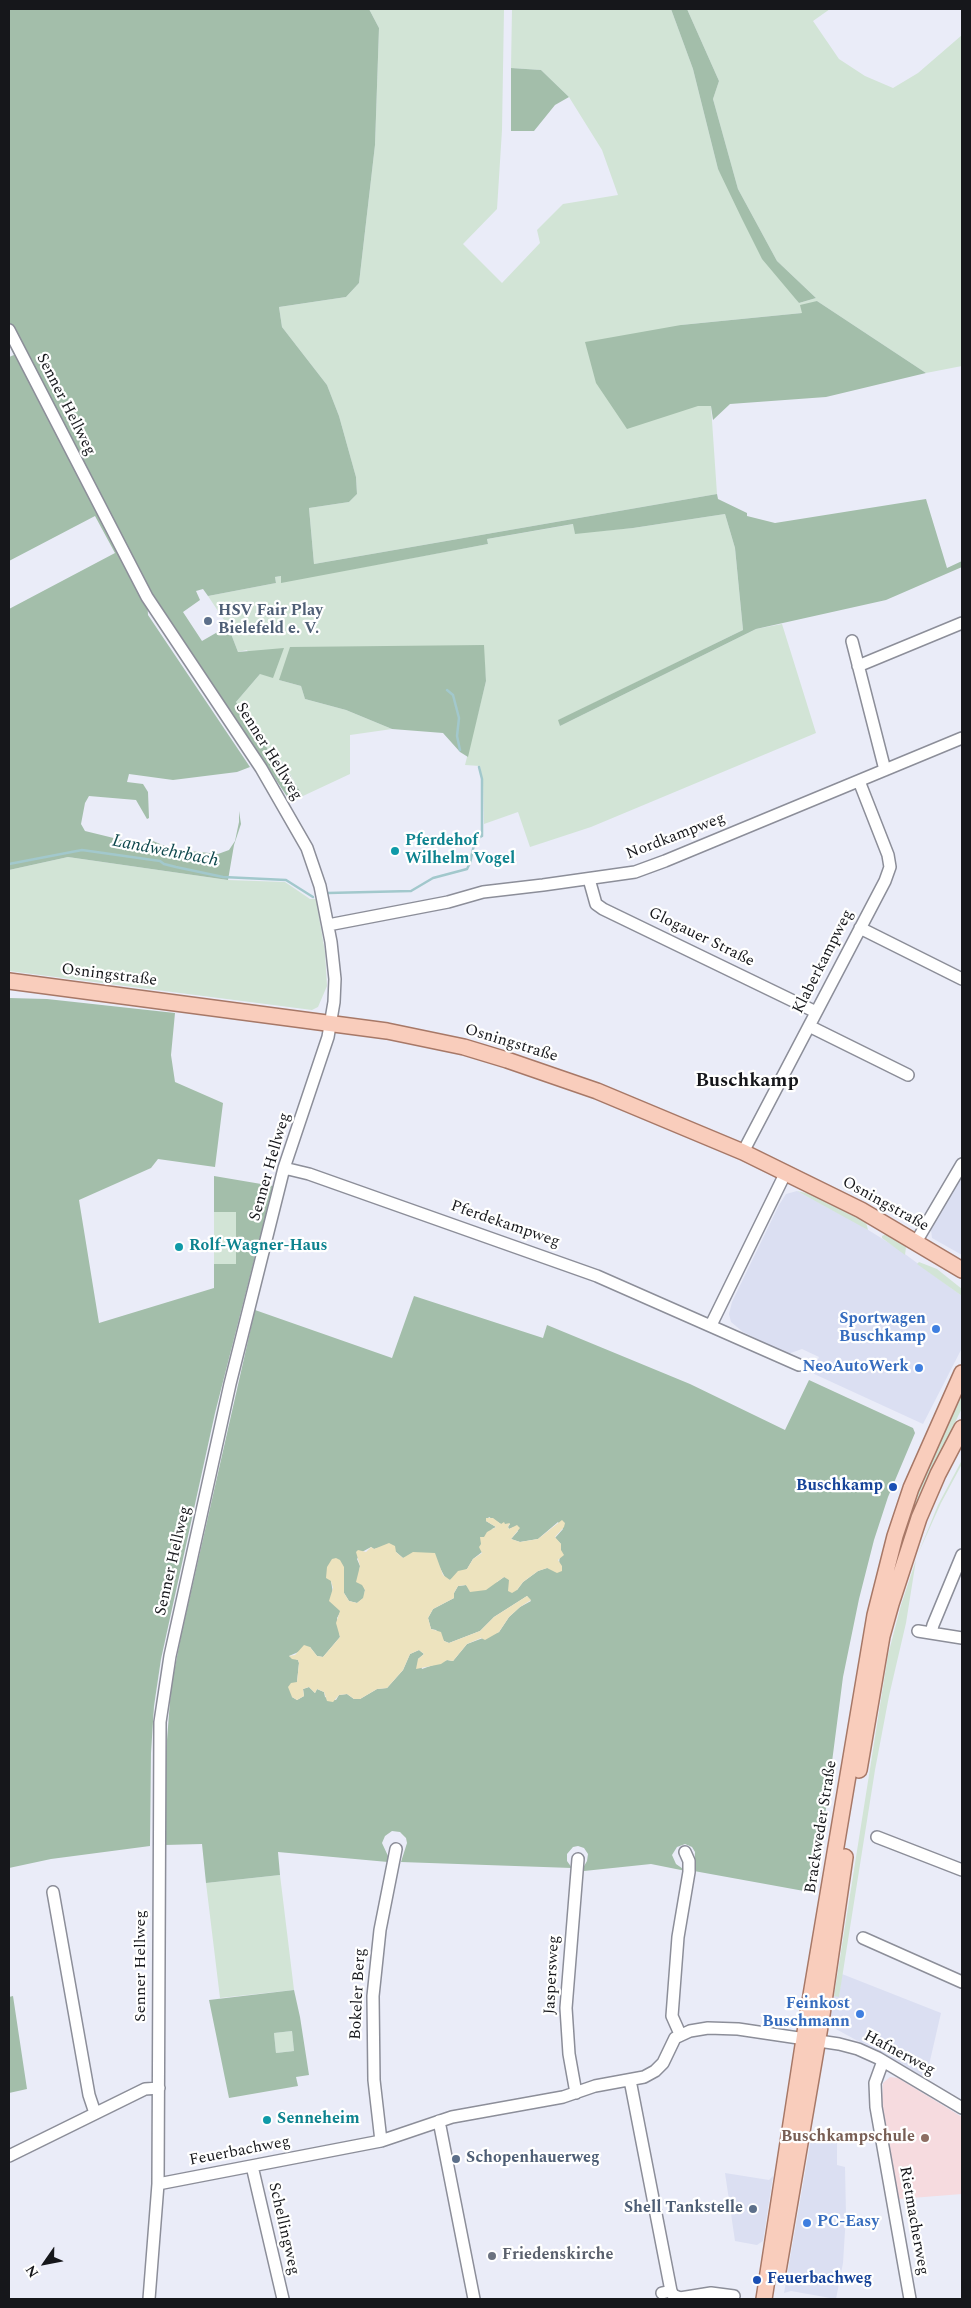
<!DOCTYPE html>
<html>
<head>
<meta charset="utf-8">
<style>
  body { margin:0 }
  #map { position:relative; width:971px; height:2308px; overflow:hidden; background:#eaecf8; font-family:Spectral,serif }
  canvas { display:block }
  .frame { position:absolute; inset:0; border:10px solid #16171b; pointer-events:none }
  .north { position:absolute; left:20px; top:2238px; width:50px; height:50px; -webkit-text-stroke:4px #fff; paint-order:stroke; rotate:237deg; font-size:14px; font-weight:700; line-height:20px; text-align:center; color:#16171b }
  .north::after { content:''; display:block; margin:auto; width:18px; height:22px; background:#16171b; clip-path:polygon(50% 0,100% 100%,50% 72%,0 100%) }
</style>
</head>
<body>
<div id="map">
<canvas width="971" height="2308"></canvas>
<div class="frame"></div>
<div class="north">N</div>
</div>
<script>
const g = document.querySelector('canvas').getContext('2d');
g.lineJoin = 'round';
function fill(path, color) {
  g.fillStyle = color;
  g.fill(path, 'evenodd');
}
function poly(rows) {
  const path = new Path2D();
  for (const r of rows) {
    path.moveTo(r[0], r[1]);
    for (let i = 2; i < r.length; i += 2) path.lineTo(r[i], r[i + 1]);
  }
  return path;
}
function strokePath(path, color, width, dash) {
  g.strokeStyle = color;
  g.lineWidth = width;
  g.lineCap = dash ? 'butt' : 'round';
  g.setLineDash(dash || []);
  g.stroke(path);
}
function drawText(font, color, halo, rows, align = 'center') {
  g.font = font + ' Spectral,serif';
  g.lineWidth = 4.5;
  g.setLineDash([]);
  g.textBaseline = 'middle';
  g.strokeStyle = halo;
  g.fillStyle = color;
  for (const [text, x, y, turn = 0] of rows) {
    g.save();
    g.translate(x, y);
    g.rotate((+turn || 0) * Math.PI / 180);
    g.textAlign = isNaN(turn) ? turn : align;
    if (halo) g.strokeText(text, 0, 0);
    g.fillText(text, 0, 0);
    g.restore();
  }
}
fill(poly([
  [962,1171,962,1255,932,1238,931,1230],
  [797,1191,857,1223,894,1246,962,1296,962,1348,923,1424,812,1373,819,1357,802,1349,788,1354,743,1332,731,1322,729,1314,732,1302,779,1205,786,1194],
  [842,1974,941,2013,926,2078,834,2028,830,2020,834,1996,839,1996],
  [815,2135,837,2139,837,2165,845,2167,846,2215,843,2263,836,2299,791,2291,784,2293,810,2144],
  [725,2173,769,2180,773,2176,763,2241,757,2245,735,2241]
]), '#dbdff2');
fill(poly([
  [890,2077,898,2078,962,2117,962,2194,899,2199,882,2102,883,2083]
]), '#f6dbdf');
fill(poly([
  [369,9,504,9,502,130,497,209,463,244,502,283,540,243,537,230,563,204,618,195,602,150,569,97,541,70,511,68,512,9,671,9,693,69,718,169,799,303,816,298,777,261,738,189,713,99,719,81,687,9,830,9,813,21,839,59,865,76,893,88,918,73,962,35,962,366,926,373,817,301,802,313,681,325,698,406,711,406,717,494,314,564,309,508,349,502,357,494,356,477,339,416,327,385,282,327,279,307,346,297,359,283,375,145,379,28],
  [725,514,735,548,743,630,559,720,560,726,756,629,782,624,816,733,591,827,530,847,518,812,484,824,483,783,480,766,465,765,486,681,483,646,279,680,301,686,305,699,346,710,392,729,350,735,350,774,303,796,283,762,273,757,236,702,260,674,247,650,238,652,228,626,208,596,276,583,275,577,281,576,281,582,488,544,487,539,574,524,575,533,633,528],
  [68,857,228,880,285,882,310,899,316,899,325,952,327,986,318,1007,312,1010,9,971,9,870],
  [797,1191,806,1193,809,1191,845,1210,866,1222,868,1230],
  [214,1212,236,1212,236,1264,214,1264],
  [886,1234,906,1247,905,1255,882,1238,882,1236],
  [919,1262,937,1269,962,1289,962,1296,917,1264],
  [962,1386,962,1408,929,1477,883,1613,896,1550,912,1502],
  [962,1460,962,1464,941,1503,918,1554,938,1505],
  [916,1560,906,1623,889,1696,875,1770,839,1997,834,1996,888,1655,901,1605],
  [280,1875,294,1990,220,1998,206,1883],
  [292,2031,294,2051,276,2053,274,2033]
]), '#d2e4d6');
fill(poly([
  [9,9,369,9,379,28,375,145,359,283,346,297,279,307,282,327,327,385,339,416,356,477,357,494,349,502,309,508,314,564,717,494,718,499,747,513,747,516,775,523,926,499,947,568,962,561,962,567,886,600,756,629,560,726,558,720,743,630,735,548,725,514,633,528,575,534,573,524,487,539,488,544,281,583,281,576,275,577,276,583,208,596,203,589,196,591,200,600,183,612,202,641,228,626,238,652,284,648,273,678,260,674,236,702,273,757,282,762,303,796,289,803,288,798,153,595,147,598,148,615,250,767,237,772,173,780,129,774,127,782,143,784,148,792,149,818,147,819,136,800,89,796,85,803,81,824,85,831,130,842,139,844,153,841,172,849,218,854,229,850,235,841,239,822,239,811,241,824,234,845,228,880,68,857,9,870,9,609,115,553,95,516,9,561,9,357,14,355,9,345],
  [671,9,687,9,719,81,713,99,738,189,777,261,816,298,799,303,762,259,742,219,718,169,693,69],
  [511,68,541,70,569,97,555,105,534,131,511,131],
  [817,301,926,373,826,397,730,404,713,420,711,406,698,406,627,429,596,383,585,342,681,325,802,313,800,305],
  [484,645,486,681,468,757,460,752,443,733,392,729,346,710,305,699,301,686,279,680,290,647],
  [9,998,47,999,175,1013,171,1055,175,1082,223,1103,215,1167,158,1159,151,1168,79,1200,99,1323,214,1288,214,1264,236,1264,236,1212,214,1212,214,1176,273,1186,215,1413,161,1659,154,1706,151,1753,150,1846,51,1859,9,1868],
  [414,1296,543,1338,547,1325,690,1384,785,1430,809,1380,913,1428,915,1433,888,1497,874,1540,859,1599,843,1677,815,1893,694,1871,695,1852,692,1847,685,1844,677,1847,672,1855,676,1864,686,1871,651,1864,584,1871,583,1868,587,1861,588,1854,584,1848,578,1846,573,1847,567,1854,567,1861,572,1868,401,1862,407,1843,406,1838,400,1832,392,1831,385,1836,382,1843,388,1856,388,1862,278,1852,280,1875,206,1883,202,1844,165,1845,166,1753,171,1688,181,1636,255,1310,392,1358],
  [489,1517,501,1524,510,1524,508,1527,509,1529,514,1527,518,1531,511,1539,520,1542,538,1539,558,1522,563,1529,555,1538,561,1544,559,1564,538,1571,523,1582,517,1590,507,1577,504,1577,497,1582,468,1587,466,1585,458,1586,454,1593,454,1598,433,1609,428,1618,431,1629,436,1630,444,1641,449,1643,480,1631,494,1617,527,1596,531,1601,520,1607,509,1617,499,1632,467,1644,453,1661,447,1660,422,1669,418,1659,424,1654,419,1650,410,1654,403,1670,387,1688,377,1689,360,1699,354,1699,347,1694,339,1695,336,1700,325,1697,324,1692,317,1689,315,1693,309,1687,303,1689,304,1696,297,1700,292,1697,297,1682,299,1663,298,1660,289,1656,310,1647,317,1656,323,1657,340,1637,337,1618,341,1611,335,1605,331,1581,344,1567,344,1593,349,1601,357,1603,364,1598,365,1590,359,1574,360,1566,357,1559,362,1552,371,1547,374,1549,382,1547,396,1552,403,1558,407,1557,440,1568,446,1579,450,1580,467,1569,473,1559,482,1552,492,1529,496,1527,486,1521],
  [294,1990,300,2017,309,2075,296,2077,298,2086,229,2098,209,2000],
  [292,2031,294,2051,276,2053,274,2033],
  [13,1996,27,2089,9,2093,9,1997]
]), '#a3beaa');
fill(poly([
  [486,1518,493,1518,501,1524,504,1522,505,1524,510,1523,508,1527,509,1529,517,1525,520,1528,511,1539,520,1542,538,1539,562,1520,565,1523,564,1527,555,1537,561,1544,561,1550,564,1555,558,1560,562,1566,562,1571,557,1573,547,1568,538,1571,523,1582,517,1590,512,1593,508,1591,509,1580,504,1577,486,1590,470,1592,466,1585,458,1586,454,1593,454,1598,433,1609,428,1618,431,1629,441,1632,444,1641,449,1643,480,1631,494,1617,527,1596,531,1600,520,1607,509,1617,499,1632,485,1640,481,1638,467,1644,453,1661,447,1660,441,1664,416,1669,418,1659,424,1654,419,1650,410,1654,403,1670,387,1688,377,1689,360,1699,354,1699,347,1694,339,1695,333,1702,327,1701,324,1692,317,1689,315,1693,309,1687,303,1689,304,1696,297,1700,292,1697,288,1687,291,1683,297,1682,299,1663,298,1660,292,1659,289,1656,295,1655,304,1645,310,1647,317,1656,323,1657,340,1637,336,1623,340,1611,329,1601,333,1588,331,1581,326,1578,327,1567,332,1559,336,1558,340,1560,344,1567,344,1593,349,1601,357,1603,363,1598,365,1590,362,1585,356,1582,360,1566,356,1552,358,1550,366,1552,371,1547,374,1549,389,1543,395,1546,396,1552,403,1558,413,1552,435,1553,443,1575,450,1580,458,1571,467,1569,473,1559,482,1553,479,1547,481,1544,480,1537,484,1537,487,1532,496,1527,486,1521]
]), '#ede3be');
strokePath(poly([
  [447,690,453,695,459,718,457,736,460,750],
  [9,864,82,850,160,861,164,864,176,867,223,877,286,880,313,897],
  [328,893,411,891,433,878,467,869,470,863,475,840,482,836,482,779,479,767]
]), '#a2c8cc', 2.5);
const minor = poly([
  [9,330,147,597,261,768,307,848,320,886,331,942,335,979,334,1002,328,1037,284,1168,230,1384,170,1656,160,1722,158,2184,149,2299],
  [852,641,885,770],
  [858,666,962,623],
  [589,879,596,904,603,909,816,1012],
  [328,925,448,902,483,892,543,885,635,872,665,861,962,738],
  [860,928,962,979],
  [809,1026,908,1075],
  [743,1152,885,881,890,867,888,855,859,781],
  [284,1168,309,1174,597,1276,799,1365],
  [916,1242,962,1164],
  [711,1325,786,1172],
  [918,1631,962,1638],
  [931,1633,933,1625,962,1555],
  [877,1837,962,1870],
  [53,1892,89,2095,95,2113],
  [863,1938,962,1982],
  [680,2034,672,2016,678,1937,689,1872,689,1861,685,1852],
  [883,2061,875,2083,876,2107,910,2299],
  [630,2080,671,2291,662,2293],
  [576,2093,569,2054,566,2008,578,1859],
  [439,2121,474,2299],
  [381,2141,374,2080,373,1996,380,1930,396,1849],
  [9,2156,145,2089,159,2088],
  [252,2166,283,2299],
  [158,2184,381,2141,452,2117,563,2097,595,2086,644,2077,655,2071,663,2063,675,2038,690,2031,708,2028,738,2029,839,2044,858,2049,878,2058,962,2108],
  [671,2291,673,2295,680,2298,711,2293,734,2296]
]);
const major = poly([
  [9,981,387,1031,464,1047,507,1060,597,1091,743,1152,861,1210,962,1270],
  [859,1770,882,1636,891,1604,919,1518,938,1474,962,1428],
  [778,2271,822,2015,845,1857],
  [764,2299,808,2013,875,1615,895,1536,911,1488,962,1373]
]);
strokePath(minor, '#8c8e99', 14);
strokePath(major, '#a77867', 18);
strokePath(minor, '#fff', 11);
strokePath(major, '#f9cdbc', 15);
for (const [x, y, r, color] of [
  [208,621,5,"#5c6f8a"],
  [395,851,5,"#0f9aa8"],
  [179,1247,5,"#0f9aa8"],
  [936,1329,5,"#3f7fe0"],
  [919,1368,5,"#3f7fe0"],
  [893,1487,5,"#1a4fb4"],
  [860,2014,5,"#3f7fe0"],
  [267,2120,5,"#0f9aa8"],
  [925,2138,5,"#8d6e63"],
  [456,2159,5,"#5c6f8a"],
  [753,2209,5,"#5c6f8a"],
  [807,2223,5,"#3f7fe0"],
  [492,2256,5,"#6b7280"],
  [757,2280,5,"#1a4fb4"]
]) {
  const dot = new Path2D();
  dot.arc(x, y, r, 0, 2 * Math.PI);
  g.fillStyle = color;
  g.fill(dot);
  strokePath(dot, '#fff', 2);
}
drawText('16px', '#16171b', '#fff', [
  ["Senner Hellweg",65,405,63],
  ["Senner Hellweg",268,752,58],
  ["Nordkampweg",676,837,-21],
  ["Glogauer Straße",701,938,26],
  ["Klaberkampweg",824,962,-63],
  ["Osningstraße",109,976,7],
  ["Osningstraße",511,1044,17],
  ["Senner Hellweg",271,1167,-74],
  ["Osningstraße",885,1205,29],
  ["Pferdekampweg",505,1225,19],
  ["Senner Hellweg",174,1561,-77],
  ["Brackweder Straße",822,1827,-81],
  ["Senner Hellweg",142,1966,-90],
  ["Jaspersweg",553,1975,-87],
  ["Bokeler Berg",359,1994,-87],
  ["Hafnerweg",899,2054,28],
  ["Feuerbachweg",240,2152,-11],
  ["Rietmacherweg",913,2221,80],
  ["Schellingweg",283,2229,77]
]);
drawText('bold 16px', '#4e5e75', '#fff', [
  ["HSV Fair Play",218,612],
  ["Bielefeld e. V.",218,630],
  ["Schopenhauerweg",466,2159],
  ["Shell Tankstelle",743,2209,"right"]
], 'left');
drawText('bold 16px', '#0d838f', '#fff', [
  ["Pferdehof",405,842],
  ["Wilhelm Vogel",405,860],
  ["Rolf-Wagner-Haus",189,1247],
  ["Senneheim",277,2120]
], 'left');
drawText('bold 16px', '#366cbe', '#fff', [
  ["Sportwagen",926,1320],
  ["Buschkamp",926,1338],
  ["NeoAutoWerk",909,1368],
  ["Feinkost",850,2005],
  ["Buschmann",850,2023],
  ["PC-Easy",817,2223,"left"]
], 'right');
drawText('bold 16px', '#164399', '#fff', [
  ["Buschkamp",883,1487],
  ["Feuerbachweg",767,2280,"left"]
], 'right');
drawText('bold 16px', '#785e54', '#fff', [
  ["Buschkampschule",915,2138]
], 'right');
drawText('bold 16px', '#5b616d', '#fff', [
  ["Friedenskirche",502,2256]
], 'left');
drawText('italic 18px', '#0f484d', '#fff', [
  ["Landwehrbach",165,852,11]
]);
drawText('bold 19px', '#16171b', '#fff', [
  ["Buschkamp",747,1082]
]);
</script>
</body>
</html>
